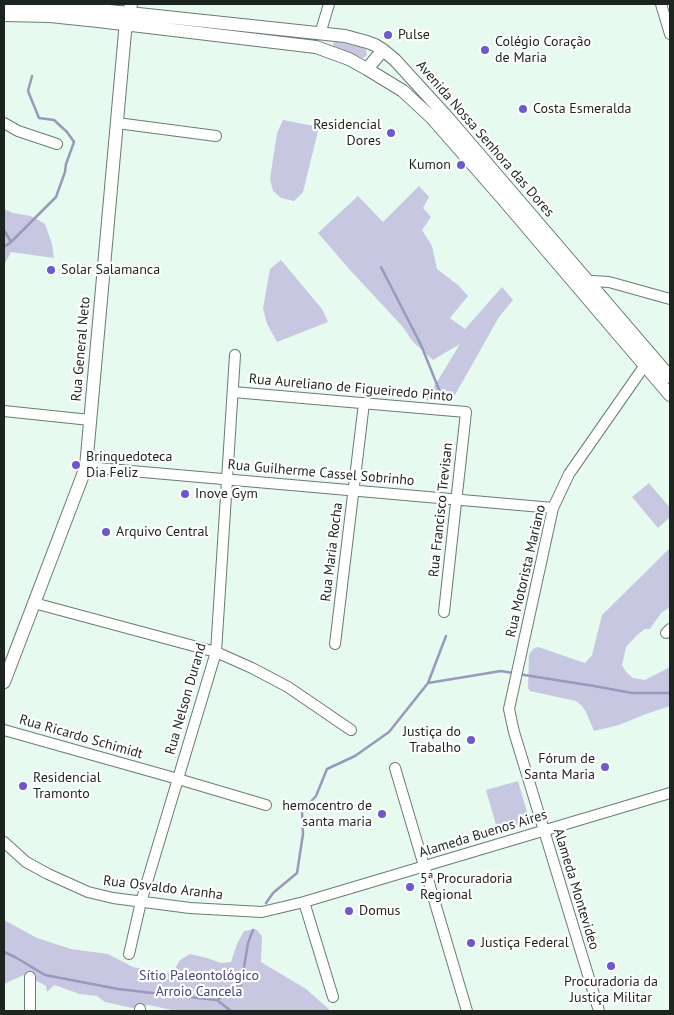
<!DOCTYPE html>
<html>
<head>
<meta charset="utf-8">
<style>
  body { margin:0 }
  #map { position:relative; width:674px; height:1015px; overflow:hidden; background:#e6faf0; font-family:"PT Sans",sans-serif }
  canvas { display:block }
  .frame { position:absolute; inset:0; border:5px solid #1d2521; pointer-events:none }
</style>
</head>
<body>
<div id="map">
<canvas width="674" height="1015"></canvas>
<div class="frame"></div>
</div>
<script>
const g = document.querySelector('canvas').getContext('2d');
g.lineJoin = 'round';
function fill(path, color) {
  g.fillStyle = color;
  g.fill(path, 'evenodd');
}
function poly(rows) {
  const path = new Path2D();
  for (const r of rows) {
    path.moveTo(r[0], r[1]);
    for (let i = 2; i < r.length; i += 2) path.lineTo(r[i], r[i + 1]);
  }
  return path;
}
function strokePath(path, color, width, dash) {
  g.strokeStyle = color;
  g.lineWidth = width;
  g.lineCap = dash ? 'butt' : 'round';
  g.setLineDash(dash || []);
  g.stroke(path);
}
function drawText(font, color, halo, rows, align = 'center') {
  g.font = font + ' "PT Sans",sans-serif';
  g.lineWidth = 4.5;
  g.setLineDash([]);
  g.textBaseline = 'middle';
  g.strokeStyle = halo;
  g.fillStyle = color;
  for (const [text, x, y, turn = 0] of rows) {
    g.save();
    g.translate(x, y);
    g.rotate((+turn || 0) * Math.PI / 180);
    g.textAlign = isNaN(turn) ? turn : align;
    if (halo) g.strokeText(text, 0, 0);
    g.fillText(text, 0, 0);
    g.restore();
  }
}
fill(poly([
  [334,41,363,48,366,50,367,55,363,58,333,46],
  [283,120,319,127,303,192,294,201,281,198,273,191,270,179,277,133],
  [419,186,429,197,423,208,431,217,422,230,432,246,437,269,458,285,468,296,450,318,465,329,502,287,513,300,499,317,451,402,426,400,460,344,433,360,413,342,402,326,350,270,318,233,358,196,383,222],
  [4,209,13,213,31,216,45,224,52,244,54,258,11,252,4,265],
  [281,260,322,309,328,322,277,342,267,324,263,308,270,269],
  [649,483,670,508,670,517,658,528,632,497],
  [670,548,670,607,661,613,650,629,645,629,637,635,626,647,622,665,626,672,633,678,645,680,670,667,670,706,646,714,619,725,594,731,586,712,582,706,576,701,530,691,528,688,529,655,533,649,538,647,585,663,592,655,602,615],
  [518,781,530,822,498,832,486,790],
  [4,920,37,938,71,949,108,954,133,967,164,973,173,972,180,960,190,954,207,958,221,963,231,962,237,944,244,931,256,929,262,936,261,962,306,989,331,1011,176,1011,149,1005,132,1008,105,1002,97,996,80,994,54,985,47,992,46,986,35,980,28,973,4,984]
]), '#c7c7e2');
strokePath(poly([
  [4,230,11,242,4,247],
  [11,242,56,197,65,172,66,164,74,142,67,132,54,120,39,118,28,91,32,76],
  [381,267,421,345,440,392],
  [518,674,594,686,632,693,670,693],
  [428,683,446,636],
  [266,903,273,893,297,873,303,834,302,811,316,796,327,769,355,756,389,732,428,683,501,671,513,673],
  [4,952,15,957,45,975,118,989,161,994,217,1000],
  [217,1000,241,985,248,943,253,930],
  [217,1000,231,1011]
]), '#9998bd', 2.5);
const minor = poly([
  [661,4,670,34],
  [320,34,329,4],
  [4,123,18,131,57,144],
  [117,123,216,136],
  [585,285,589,282,593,281,609,282,670,299],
  [233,392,466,412,444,612],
  [4,411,90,420],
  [86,467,553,508],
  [34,603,216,652,252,668,288,687,351,730],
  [666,633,670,629],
  [335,644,364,403],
  [4,730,178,779,266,805],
  [395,768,467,1011],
  [4,842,26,862,48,874,88,892,113,898,190,908,262,912,304,902,670,793],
  [304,902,333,997],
  [129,954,141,902,216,652,235,355],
  [30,977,30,1011],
  [140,1011,140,1009],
  [599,1011,514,732,509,709,553,508,569,474,645,365]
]);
const major = poly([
  [4,6,49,5,129,13,345,36,367,42,375,45,383,50,395,60,447,117,670,377],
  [4,15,50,16,98,21,316,47,349,59,367,69,403,91,432,118,502,198,670,395],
  [367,69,383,50],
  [4,682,86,467,125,32,131,4]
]);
strokePath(minor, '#6a7c73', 12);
strokePath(major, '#6a7c73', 14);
strokePath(minor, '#fff', 10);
strokePath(major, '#fff', 12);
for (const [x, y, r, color] of [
  [388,35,5,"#6b58d2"],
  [485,50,5,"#6b58d2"],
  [523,109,5,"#6b58d2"],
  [391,133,5,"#6b58d2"],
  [461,165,5,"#6b58d2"],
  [51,270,5,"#6b58d2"],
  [76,465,5,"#6b58d2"],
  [185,494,5,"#6b58d2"],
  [106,532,5,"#6b58d2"],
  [471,740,5,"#6b58d2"],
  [605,767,5,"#6b58d2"],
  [23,786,5,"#6b58d2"],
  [382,814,5,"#6b58d2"],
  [410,887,5,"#6b58d2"],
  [349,911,5,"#6b58d2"],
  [471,943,5,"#6b58d2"],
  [611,966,5,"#6b58d2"]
]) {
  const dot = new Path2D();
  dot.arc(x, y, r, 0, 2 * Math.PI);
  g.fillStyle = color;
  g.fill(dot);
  strokePath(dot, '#fff', 2);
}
drawText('14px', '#1d2521', '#fff', [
  ["Pulse",398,35],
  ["Colégio Coração",495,42],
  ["de Maria",495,58],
  ["Costa Esmeralda",533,109],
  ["Residencial",381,125,"right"],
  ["Dores",381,141,"right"],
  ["Kumon",451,165,"right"],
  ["Solar Salamanca",61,270],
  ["Brinquedoteca",86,457],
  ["Dia Feliz",86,473],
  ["Inove Gym",195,494],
  ["Arquivo Central",116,532],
  ["Justiça do",461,732,"right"],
  ["Trabalho",461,748,"right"],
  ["Fórum de",595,759,"right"],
  ["Santa Maria",595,775,"right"],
  ["Residencial",33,778],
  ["Tramonto",33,794],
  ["hemocentro de",372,806,"right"],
  ["santa maria",372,822,"right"],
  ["5ª Procuradoria",420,879],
  ["Regional",420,895],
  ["Domus",359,911],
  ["Justiça Federal",481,943],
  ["Procuradoria da",611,982,"center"],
  ["Justiça Militar",611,998,"center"]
], 'left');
drawText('14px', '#1d2521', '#fff', [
  ["Avenida Nossa Senhora das Dores",485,139,49],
  ["Rua General Neto",81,349,-85],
  ["Rua Aureliano de Figueiredo Pinto",351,388,5],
  ["Rua Guilherme Cassel Sobrinho",321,473,5],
  ["Rua Francisco Trevisan",441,510,-84],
  ["Rua Maria Rocha",332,552,-83],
  ["Rua Motorista Mariano",526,571,-77],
  ["Rua Nelson Durand",186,699,-74],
  ["Rua Ricardo Schimidt",81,737,16],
  ["Alameda Buenos Aires",483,834,-17],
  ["Rua Osvaldo Aranha",163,888,7],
  ["Alameda Montevideo",576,889,73]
]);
drawText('14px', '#4b477a', '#fff', [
  ["Sítio Paleontológico",199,976],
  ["Arroio Cancela",199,992]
]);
</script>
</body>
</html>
